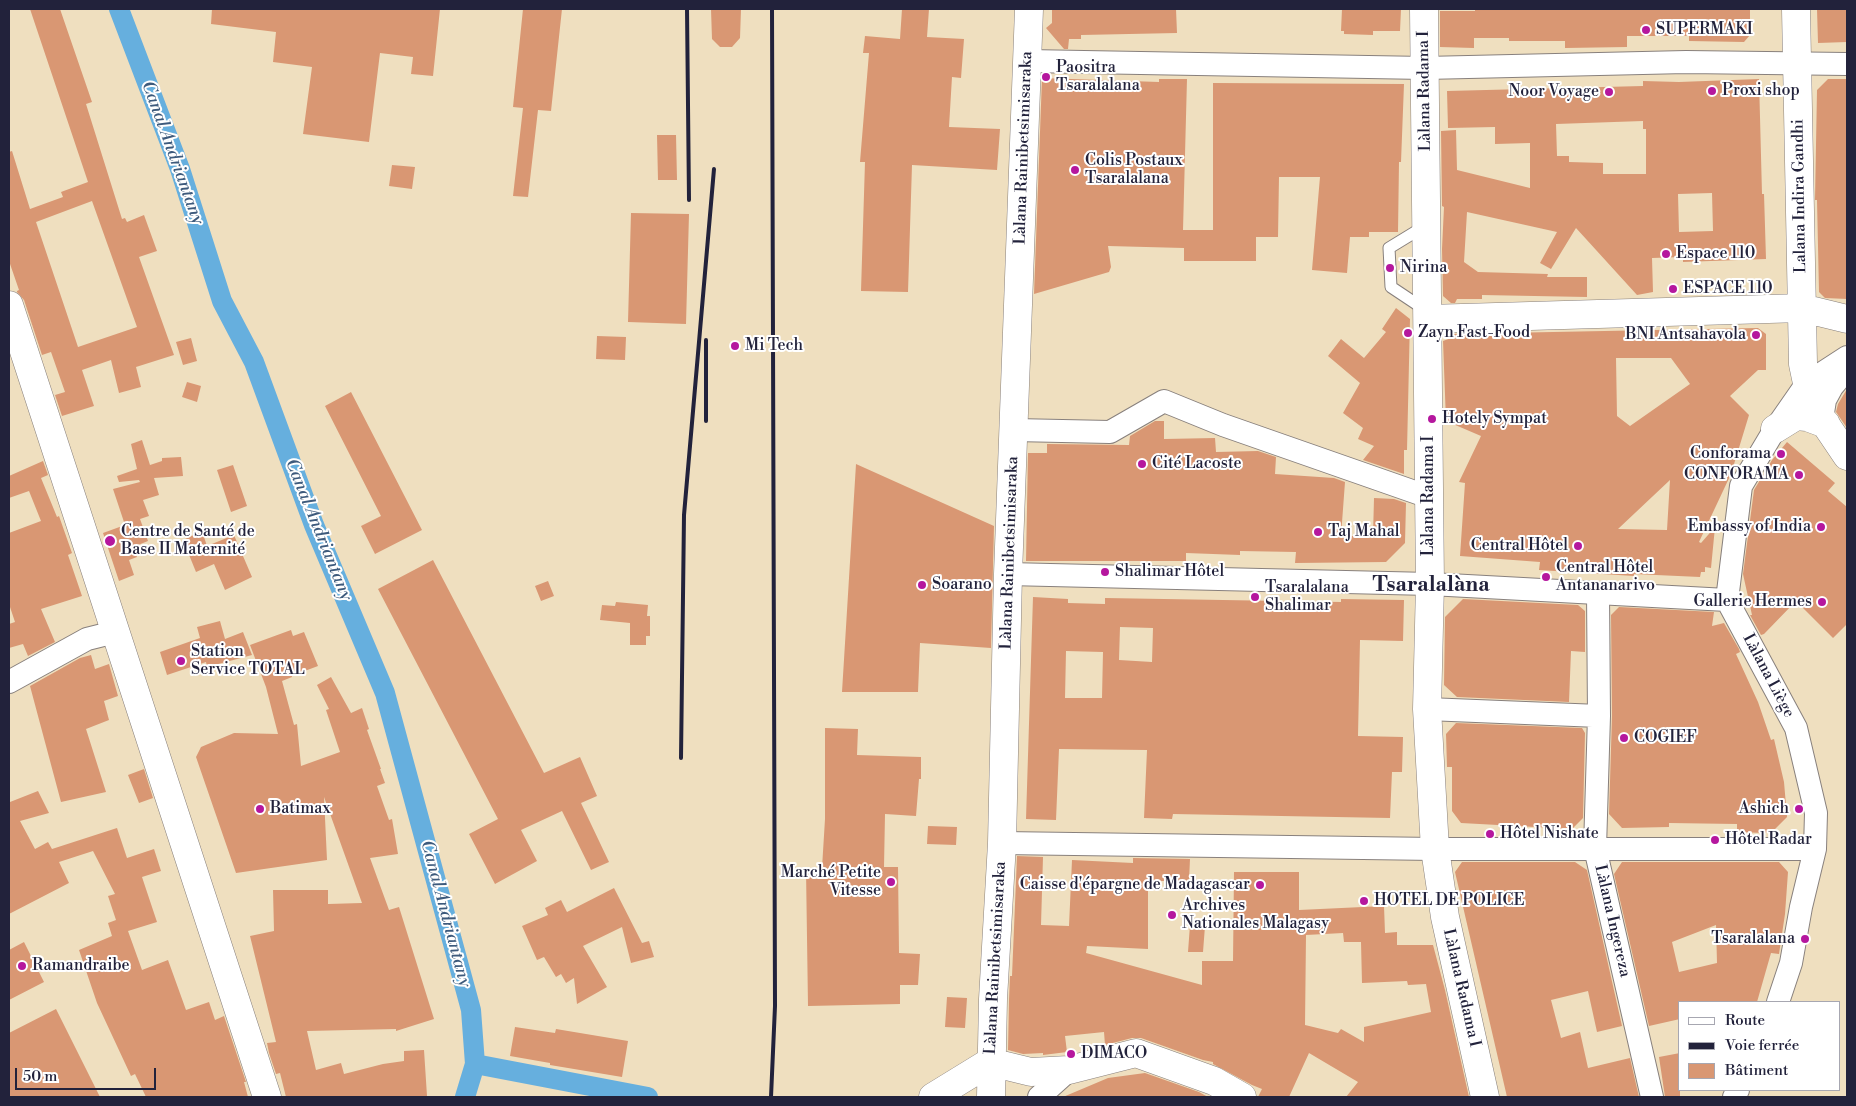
<!DOCTYPE html>
<html>
<head>
<meta charset="utf-8">
<style>
  body { margin:0 }
  #map { position:relative; width:1856px; height:1106px; overflow:hidden; background:#efdfbf; font-family:"Libre Bodoni",serif }
  canvas { display:block }
  .frame { position:absolute; inset:0; border:10px solid #22223b; pointer-events:none }
  .legend { position:absolute; left:1678px; top:1001px; width:162px; height:90px; box-sizing:border-box; background:#fff; border:1px solid #a7a7b1; margin:0; padding:6px 9px; list-style:none; font-size:15px; color:#22223b }
  .legend li { display:flex; align-items:center; gap:10px; height:25px }
  .legend b { width:25px; border:1px solid #a7a7b1 }
  .scale { position:absolute; left:15px; top:1068px; width:141px; height:22px; box-sizing:border-box; border:2px solid #22223b; border-top:0; padding-left:6px; font-size:15px; line-height:18px; white-space:nowrap; color:#22223b; -webkit-text-stroke:4px #fff; paint-order:stroke }
</style>
</head>
<body>
<div id="map">
<canvas width="1856" height="1106"></canvas>
<div class="frame"></div>
<ul class="legend">
<li><b style="height:6px;background:#fff"></b>Route</li>
<li><b style="height:6px;background:#22223b"></b>Voie ferrée</li>
<li><b style="height:14px;background:#d99773"></b>Bâtiment</li>
</ul>
<div class="scale">50 m</div>
</div>
<script>
const g = document.querySelector('canvas').getContext('2d');
g.lineJoin = 'round';
function poly(rows) {
  const path = new Path2D();
  for (const r of rows) {
    path.moveTo(r[0], r[1]);
    for (let i = 2; i < r.length; i += 2) path.lineTo(r[i], r[i + 1]);
  }
  return path;
}
function strokePath(path, color, width, dash) {
  g.strokeStyle = color;
  g.lineWidth = width;
  g.lineCap = dash ? 'butt' : 'round';
  g.setLineDash(dash || []);
  g.stroke(path);
}
function fill(path, color) {
  g.fillStyle = color;
  g.fill(path, 'evenodd');
}
function drawText(font, color, halo, rows, align = 'center') {
  g.font = font + ' "Libre Bodoni",serif';
  g.lineWidth = 4;
  g.setLineDash([]);
  g.textBaseline = 'middle';
  g.strokeStyle = halo;
  g.fillStyle = color;
  for (const [text, x, y, turn = 0] of rows) {
    g.save();
    g.translate(x, y);
    g.rotate((+turn || 0) * Math.PI / 180);
    g.textAlign = isNaN(turn) ? turn : align;
    if (halo) g.strokeText(text, 0, 0);
    g.fillText(text, 0, 0);
    g.restore();
  }
}
strokePath(poly([
  [119,9,180,169,222,301,254,362,314,525,385,693,471,1010,475,1064,465,1097],
  [475,1064,648,1097]
]), '#66afde', 20);
fill(poly([
  [30,9,60,9,92,102,86,104,122,219,125,218,127,222,144,215,157,251,139,257,174,355,136,367,141,387,119,393,111,360,82,370,94,406,62,416,55,395,65,392,51,352,42,355,24,300,17,292,17,291,19,290,9,261,9,152,12,151,30,209,63,197,61,192,88,182],
  [92,201,137,327,78,347,36,222],
  [212,9,440,9,433,76,411,74,413,57,380,53,369,142,303,134,312,67,273,62,276,32,211,24],
  [523,9,562,9,551,111,538,110,528,197,513,196,523,108,513,107],
  [711,9,741,9,740,38,732,47,720,47,712,39],
  [902,9,929,9,927,37,964,39,961,78,952,77,949,127,1000,129,997,170,912,165,908,292,861,291,865,162,860,162,869,53,863,53,865,36,900,39],
  [1052,9,1176,9,1177,33,1081,35,1081,39,1069,39,1068,49,1064,49,1046,28,1052,23],
  [1342,9,1401,9,1400,31,1373,31,1373,35,1344,34,1344,31,1341,31],
  [1475,9,1750,9,1750,35,1744,42,1689,41,1689,36,1627,36,1627,47,1565,48,1565,41,1509,41,1509,38,1474,38,1474,48,1440,47,1440,11,1475,11],
  [1817,9,1847,9,1847,42,1818,43],
  [1042,78,1159,82,1159,79,1187,79,1183,230,1213,230,1213,83,1404,84,1401,162,1399,162,1398,232,1369,232,1369,237,1350,237,1347,273,1312,270,1320,177,1279,177,1278,237,1256,237,1256,261,1184,261,1184,248,1108,246,1111,267,1109,272,1034,294],
  [1759,79,1762,194,1764,194,1766,259,1683,262,1683,257,1652,258,1653,292,1637,295,1576,228,1551,269,1540,263,1557,232,1467,212,1464,262,1478,272,1548,274,1547,277,1587,277,1587,297,1482,295,1482,299,1457,299,1455,303,1451,303,1443,296,1442,249,1444,207,1442,206,1441,131,1456,130,1457,170,1530,188,1530,143,1495,144,1495,127,1448,128,1447,91,1643,86,1643,81,1679,82],
  [1643,121,1643,129,1646,129,1646,174,1603,174,1603,163,1569,162,1569,156,1557,156,1556,124],
  [1712,193,1713,231,1679,232,1678,194],
  [1828,79,1847,79,1847,299,1825,298,1819,292,1817,200,1815,200,1817,90],
  [657,135,676,135,677,180,658,180],
  [392,165,415,167,412,189,389,186],
  [631,213,689,214,686,324,628,322],
  [1396,308,1410,319,1407,450,1404,450,1404,474,1363,460,1374,446,1358,439,1363,428,1343,413,1360,383,1328,356,1341,339,1364,358,1386,332,1382,329],
  [1758,328,1766,334,1766,370,1758,370,1730,396,1749,415,1731,474,1699,542,1701,543,1715,527,1711,568,1705,567,1705,572,1701,572,1700,577,1634,574,1634,576,1539,570,1540,562,1460,556,1465,483,1459,482,1481,436,1446,421,1443,341,1451,338,1451,334],
  [1616,358,1671,358,1690,384,1630,426,1617,416],
  [1670,480,1667,530,1618,529],
  [597,336,626,337,625,360,596,359],
  [191,338,197,361,183,365,176,342],
  [187,382,201,386,197,402,182,397],
  [1847,389,1847,428,1836,412,1838,404],
  [351,392,422,530,375,554,361,526,381,516,325,406],
  [1155,421,1164,421,1164,439,1215,438,1216,452,1258,451,1276,457,1275,474,1334,478,1345,482,1341,536,1373,536,1374,498,1394,499,1406,503,1405,543,1386,562,1295,563,1296,552,1240,551,1240,555,1186,553,1186,561,1026,561,1028,453,1047,453,1047,444,1129,445,1130,436],
  [142,440,150,465,162,461,162,458,181,457,183,476,154,478,159,495,143,500,149,516,140,519,148,541,133,547,137,557,129,560,134,575,119,581,103,533,125,525,113,489,140,482,139,480,119,482,117,476,137,469,131,444],
  [1787,442,1835,483,1828,491,1847,507,1847,624,1833,638,1796,601,1764,634,1761,635,1750,615,1752,615,1743,574,1754,490,1772,460],
  [43,461,48,475,41,478,57,517,59,516,72,553,68,555,82,596,41,609,55,642,28,656,23,644,9,648,9,624,15,622,9,604,9,533,41,521,29,491,9,498,9,476],
  [856,464,994,526,991,648,920,643,918,692,842,692],
  [233,465,247,506,231,512,217,470],
  [202,531,207,546,234,535,252,577,225,590,214,564,196,572,183,540],
  [433,560,544,773,580,757,597,796,581,803,609,862,591,870,562,811,521,830,537,861,495,884,469,834,498,819,378,589],
  [548,581,554,596,541,601,535,586],
  [1033,597,1068,599,1068,603,1105,604,1105,598,1341,602,1341,599,1404,600,1403,641,1360,640,1358,736,1403,737,1402,772,1392,772,1390,818,1173,814,1172,819,1144,818,1147,750,1059,749,1056,820,1026,819],
  [1120,627,1153,628,1152,662,1119,660],
  [1066,651,1103,652,1102,698,1065,698],
  [1463,599,1578,605,1585,611,1585,652,1571,651,1569,702,1457,697,1444,685,1445,617],
  [616,602,648,605,647,616,650,616,650,636,646,636,646,645,630,645,630,623,600,620,602,605,615,606],
  [1619,607,1714,612,1712,626,1724,623,1739,649,1740,652,1736,654,1758,702,1771,740,1774,739,1784,782,1787,817,1774,830,1764,833,1737,832,1737,824,1669,823,1669,827,1622,828,1609,814,1612,716,1611,615],
  [220,621,225,639,243,632,252,655,207,667,206,662,167,675,160,652,200,638,197,627],
  [291,630,293,636,304,632,318,666,294,675,291,669,292,677,282,681,294,725,297,724,301,766,340,752,326,710,329,709,317,685,331,677,351,713,362,708,369,729,367,730,381,769,380,769,385,783,377,786,389,820,392,819,398,854,370,858,389,910,399,907,434,1019,396,1031,396,1029,307,1031,316,1070,341,1063,344,1074,383,1064,404,1061,404,1051,424,1050,427,1096,405,1097,286,1097,280,1073,276,1074,269,1053,267,1043,276,1042,250,936,274,931,273,890,328,890,328,904,362,903,324,797,327,860,236,873,196,757,201,747,234,733,278,734,266,687,250,645],
  [91,655,95,669,109,664,118,696,104,701,109,720,86,729,106,792,61,802,30,686,80,658],
  [1456,723,1582,728,1585,733,1583,818,1572,829,1461,823,1452,811,1452,767,1447,767,1446,734],
  [825,728,858,729,857,755,921,757,921,779,919,779,916,816,885,814,884,867,898,867,899,953,920,954,918,985,900,985,900,1004,808,1006,806,869,822,868,825,819],
  [144,769,153,798,139,803,128,775],
  [38,791,49,813,20,821,35,849,48,842,52,849,117,828,127,858,154,849,161,871,142,877,157,922,128,931,142,970,168,960,186,1010,209,1002,215,1020,224,1016,246,1082,244,1082,248,1097,146,1097,135,1074,131,1076,97,1003,79,950,112,936,108,923,116,920,108,896,115,894,93,851,59,862,69,883,9,914,9,799,10,802],
  [928,826,957,827,956,845,927,844],
  [1017,856,1043,857,1041,925,1069,926,1072,860,1133,863,1133,858,1190,859,1189,881,1148,881,1148,949,1087,946,1086,953,1202,985,1202,961,1233,961,1234,872,1299,872,1299,910,1384,906,1385,933,1397,932,1397,945,1433,945,1445,990,1469,1097,1346,1097,1358,1082,1309,1053,1289,1097,1258,1097,1262,1089,1252,1085,1213,1064,1213,1062,1203,1060,1141,1038,1132,1038,1105,1045,1104,1032,1065,1036,1067,1052,1043,1055,1043,1053,1023,1054,1008,1050,1009,1000,1010,976,1012,976],
  [1343,933,1344,942,1361,942,1362,983,1407,981,1408,985,1426,984,1431,1012,1364,1027,1364,1042,1341,1029,1338,1033,1305,1025,1306,935],
  [1462,862,1575,862,1587,870,1622,1026,1597,1032,1588,991,1551,1000,1561,1038,1580,1032,1588,1068,1630,1058,1639,1097,1507,1097,1455,872],
  [1622,862,1779,862,1788,872,1785,914,1779,954,1771,953,1757,1002,1680,1002,1680,1019,1649,1026,1614,874],
  [1716,925,1717,963,1679,972,1672,942],
  [614,888,642,943,649,941,654,957,631,963,622,927,583,946,607,987,577,1004,574,978,566,983,561,974,556,977,544,957,537,960,522,926,548,915,545,908,561,900,567,912],
  [1190,925,1205,926,1203,952,1188,952],
  [24,942,44,982,9,1000,9,950],
  [947,997,967,998,965,1028,945,1027],
  [56,1009,100,1097,9,1097,9,1033],
  [515,1027,555,1033,556,1029,628,1041,622,1077,550,1065,550,1063,510,1056],
  [1680,1053,1680,1097,1665,1097,1659,1057],
  [1145,1073,1199,1092,1208,1097,1063,1097,1108,1078]
]), '#d99773');
const lane = poly([
  [1424,309,1391,287,1389,248,1425,226]
]);
const street = poly([
  [1027,61,1425,68,1686,62,1847,64],
  [1822,419,1825,400,1832,387,1847,369],
  [1014,430,1110,432,1164,401,1223,425,1429,497],
  [1008,574,1430,584,1727,600],
  [1598,593,1599,716,1595,848,1652,1097],
  [9,682,87,639,115,632],
  [1427,709,1599,716],
  [1002,843,1435,849,1815,849],
  [1778,1002,1791,963,1801,907,1815,849,1816,813,1796,728,1727,600,1741,486,1775,429,1807,383,1847,357],
  [1039,1097,1069,1070],
  [1734,1097,1738,1090]
]);
const secondary = poly([
  [1424,9,1430,584,1427,709,1435,849,1445,917,1485,1097],
  [1796,9,1803,364,1807,383,1822,419,1847,456],
  [9,305,267,1097],
  [1428,319,1802,308,1847,319],
  [1775,429,1796,416,1807,417,1826,424],
  [933,1097,990,1062,1031,1072,1069,1070,1136,1053,1214,1081,1242,1097],
  [991,1097,993,999,1002,843,1008,574,1029,9]
]);
strokePath(lane, '#88807d', 13);
strokePath(street, '#88807d', 24);
strokePath(secondary, '#88807d', 29);
strokePath(lane, '#fff', 11);
strokePath(street, '#fff', 22);
strokePath(secondary, '#fff', 28);
strokePath(poly([
  [687,9,689,200],
  [706,340,706,421],
  [681,758,684,515,714,169],
  [771,1097,775,1006,772,9]
]), '#22223b', 4);
for (const [x, y, r, color] of [
  [1646,30,5,"#b5179e"],
  [1046,77,5,"#b5179e"],
  [1712,91,5,"#b5179e"],
  [1609,92,5,"#b5179e"],
  [1075,170,5,"#b5179e"],
  [1666,254,5,"#b5179e"],
  [1390,268,5,"#b5179e"],
  [1673,289,5,"#b5179e"],
  [1408,333,5,"#b5179e"],
  [1756,335,5,"#b5179e"],
  [735,346,5,"#b5179e"],
  [1432,419,5,"#b5179e"],
  [1781,454,5,"#b5179e"],
  [1142,464,5,"#b5179e"],
  [1799,475,5,"#b5179e"],
  [1821,527,5,"#b5179e"],
  [1318,532,5,"#b5179e"],
  [110,541,6,"#b5179e"],
  [1578,546,5,"#b5179e"],
  [1105,572,5,"#b5179e"],
  [1546,577,5,"#b5179e"],
  [922,585,5,"#b5179e"],
  [1255,597,5,"#b5179e"],
  [1822,602,5,"#b5179e"],
  [181,661,5,"#b5179e"],
  [1624,738,5,"#b5179e"],
  [260,809,5,"#b5179e"],
  [1799,809,5,"#b5179e"],
  [1490,834,5,"#b5179e"],
  [1715,840,5,"#b5179e"],
  [891,882,5,"#b5179e"],
  [1260,885,5,"#b5179e"],
  [1364,901,5,"#b5179e"],
  [1172,915,5,"#b5179e"],
  [1805,939,5,"#b5179e"],
  [22,966,5,"#b5179e"],
  [1071,1054,5,"#b5179e"]
]) {
  const dot = new Path2D();
  dot.arc(x, y, r, 0, 2 * Math.PI);
  g.fillStyle = color;
  g.fill(dot);
  strokePath(dot, '#fff', 2);
}
drawText('16px', '#22223b', '#fff', [
  ["SUPERMAKI",1656,30],
  ["Paositra",1056,68],
  ["Tsaralalana",1056,86],
  ["Proxi shop",1722,91],
  ["Noor Voyage",1599,92,"right"],
  ["Colis Postaux",1085,161],
  ["Tsaralalana",1085,179],
  ["Espace 110",1676,254],
  ["Nirina",1400,268],
  ["ESPACE 110",1683,289],
  ["Zayn Fast-Food",1418,333],
  ["BNI Antsahavola",1746,335,"right"],
  ["Mi Tech",745,346],
  ["Hotely Sympat",1442,419],
  ["Conforama",1771,454,"right"],
  ["Cité Lacoste",1152,464],
  ["CONFORAMA",1789,475,"right"],
  ["Embassy of India",1811,527,"right"],
  ["Centre de Santé de",121,532],
  ["Base II Maternité",121,550],
  ["Taj Mahal",1328,532],
  ["Central Hôtel",1568,546,"right"],
  ["Central Hôtel",1556,568],
  ["Antananarivo",1556,586],
  ["Shalimar Hôtel",1115,572],
  ["Soarano",932,585],
  ["Tsaralalana",1265,588],
  ["Shalimar",1265,606],
  ["Gallerie Hermes",1812,602,"right"],
  ["Station",191,652],
  ["Service TOTAL",191,670],
  ["COGIEF",1634,738],
  ["Batimax",270,809],
  ["Ashich",1789,809,"right"],
  ["Hôtel Nishate",1500,834],
  ["Hôtel Radar",1725,840],
  ["Marché Petite",881,873,"right"],
  ["Vitesse",881,891,"right"],
  ["Caisse d'épargne de Madagascar",1250,885,"right"],
  ["HOTEL DE POLICE",1374,901],
  ["Archives",1182,906],
  ["Nationales Malagasy",1182,924],
  ["Tsaralalana",1795,939,"right"],
  ["Ramandraibe",32,966],
  ["DIMACO",1081,1054]
], 'left');
drawText('16px', '#22223b', '#fff', [
  ["Làlana Radama I",1425,91,-91],
  ["Làlana Rainibetsimisaraka",1024,148,-88],
  ["Lalana Indira Gandhi",1800,196,-91],
  ["Làlana Radama I",1429,496,-90],
  ["Làlana Rainibetsimisaraka",1010,553,-88],
  ["Làlana Liège",1768,676,62],
  ["Làlana Ingereza",1612,921,77],
  ["Làlana Rainibetsimisaraka",996,958,-87],
  ["Làlana Radama I",1461,988,77]
]);
drawText('italic 18px', '#3d5a7c', '#fff', [
  ["Canal Andriantany",172,153,70],
  ["Canal Andriantany",318,530,68],
  ["Canal Andriantany",445,914,75]
]);
drawText('bold 21px', '#22223b', '#fff', [
  ["Tsaralalàna",1431,586]
]);
</script>
</body>
</html>
